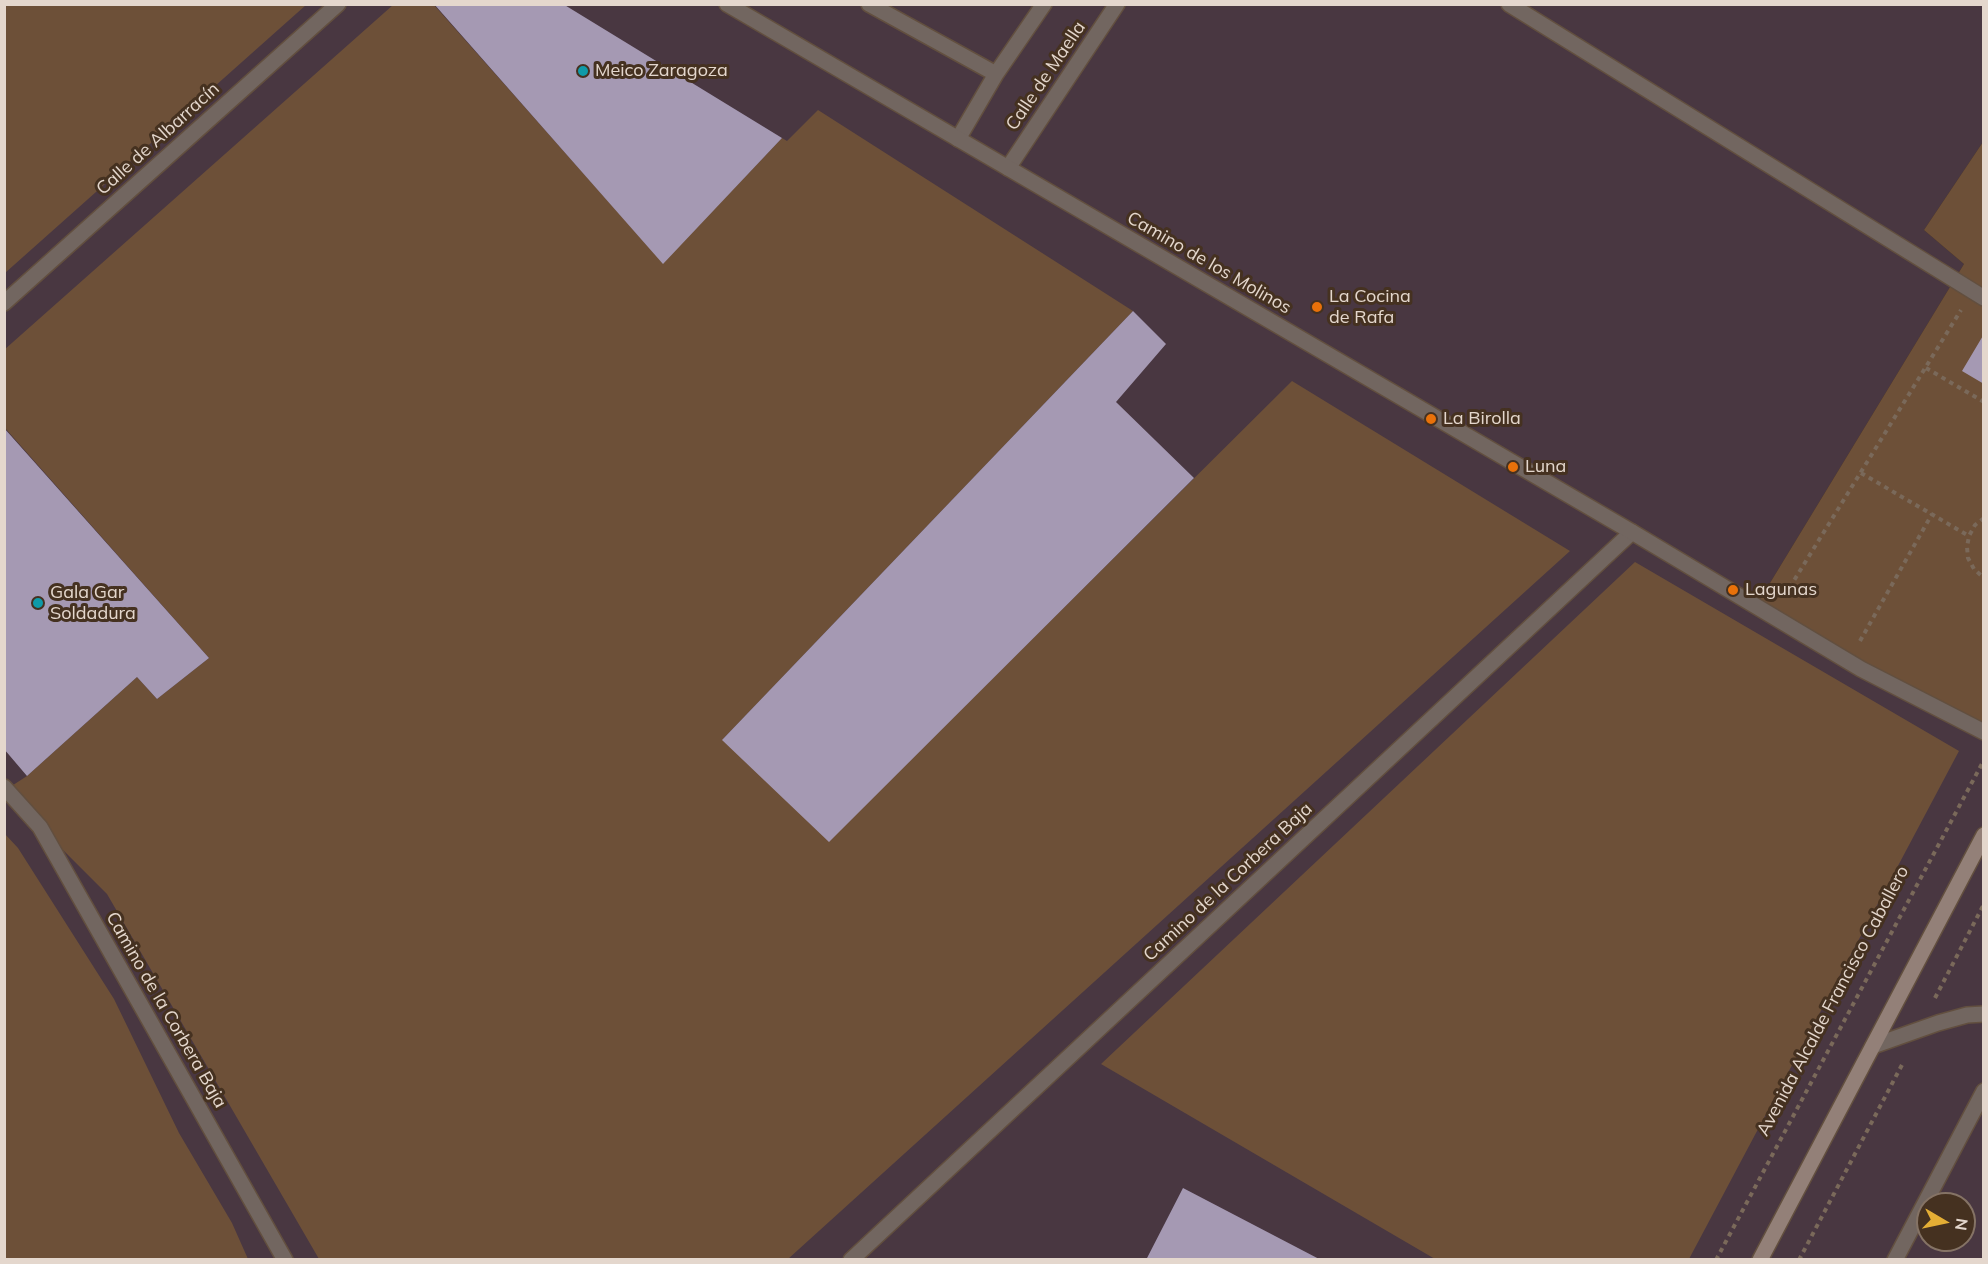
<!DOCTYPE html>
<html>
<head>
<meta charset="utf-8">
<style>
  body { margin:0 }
  #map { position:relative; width:1988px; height:1264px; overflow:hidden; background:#453120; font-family:Mulish,sans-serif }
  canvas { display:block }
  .frame { position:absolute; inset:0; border:6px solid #e4d7cd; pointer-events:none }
  .north { position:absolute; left:1916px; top:1192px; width:60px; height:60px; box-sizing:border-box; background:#453120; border:2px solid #857365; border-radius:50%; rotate:99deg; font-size:16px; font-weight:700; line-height:24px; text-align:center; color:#e4d7cd }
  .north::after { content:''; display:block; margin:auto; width:21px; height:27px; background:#e4ae35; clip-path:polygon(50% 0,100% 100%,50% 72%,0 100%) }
</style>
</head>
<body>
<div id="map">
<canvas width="1988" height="1264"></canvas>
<div class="frame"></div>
<div class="north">N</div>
</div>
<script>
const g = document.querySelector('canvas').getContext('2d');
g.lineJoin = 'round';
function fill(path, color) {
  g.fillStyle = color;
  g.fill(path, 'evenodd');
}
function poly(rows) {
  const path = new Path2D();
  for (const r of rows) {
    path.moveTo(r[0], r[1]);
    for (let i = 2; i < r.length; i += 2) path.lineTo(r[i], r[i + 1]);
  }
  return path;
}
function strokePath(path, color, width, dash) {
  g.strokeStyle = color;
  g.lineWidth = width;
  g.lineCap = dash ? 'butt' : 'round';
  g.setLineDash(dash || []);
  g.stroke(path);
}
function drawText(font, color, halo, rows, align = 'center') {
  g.font = font + ' Mulish,sans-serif';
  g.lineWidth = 6;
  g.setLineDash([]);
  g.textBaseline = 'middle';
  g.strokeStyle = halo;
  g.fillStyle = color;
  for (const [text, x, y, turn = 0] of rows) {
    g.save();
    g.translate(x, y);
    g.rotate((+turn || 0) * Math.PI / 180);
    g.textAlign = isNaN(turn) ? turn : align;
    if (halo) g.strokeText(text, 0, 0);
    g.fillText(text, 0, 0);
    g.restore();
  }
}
fill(poly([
  [5,5,1983,5,1983,142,1924,230,1964,264,1756,606,1983,732,1983,1259,5,1259],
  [1928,1204,1964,1204,1964,1240,1928,1240]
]), '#493741');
fill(poly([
  [5,4,306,4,306,5,5,273],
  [393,5,434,5,663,263,782,138,787,141,818,110,1133,311,723,739,829,841,1292,381,1570,551,788,1259,319,1259,107,894,40,827,7,789,27,776,137,677,157,699,209,658,5,428,4,350],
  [1983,142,1983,732,1756,606,1964,264,1924,230],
  [1635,562,1959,751,1689,1259,1435,1259,1101,1064],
  [4,833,18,848,114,999,179,1133,232,1223,248,1259,5,1259]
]), '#6d5038');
fill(poly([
  [434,4,563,4,782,138,663,264],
  [1133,311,1166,344,1116,402,1194,478,829,842,722,740],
  [1984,334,1984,384,1962,371],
  [4,428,209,658,157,699,137,677,27,776,4,749],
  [1183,1188,1321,1260,1146,1260]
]), '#a599b3');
const service = poly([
  [869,4,996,74],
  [958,139,996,74,1044,4]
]);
const minor = poly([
  [1509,4,1984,298],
  [1008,168,1117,4],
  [4,303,338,4],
  [4,787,40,827,285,1260],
  [1873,1046,1938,1023,1967,1015,1984,1014],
  [851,1260,1632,532],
  [1895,1260,1984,1091]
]);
const tertiary = poly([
  [727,4,1632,532,1861,669,1984,732]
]);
const secondary = poly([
  [1760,1260,1984,835]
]);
strokePath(service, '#624f3f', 18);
strokePath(minor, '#624f3f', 18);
strokePath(tertiary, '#624f3f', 18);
strokePath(secondary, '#624f3f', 18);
strokePath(poly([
  [1926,368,1984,402],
  [1861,473,1969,536],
  [1984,518,1975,525,1969,536,1967,547,1968,558,1974,569,1984,578],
  [1785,595,1961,310],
  [1860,641,1932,514],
  [1935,998,1984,904],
  [1716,1260,1984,760],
  [1799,1260,1904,1061]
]), '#7a695a', 4, [4.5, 4.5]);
strokePath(service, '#726660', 15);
strokePath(minor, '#726660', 15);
strokePath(tertiary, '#726660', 15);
strokePath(secondary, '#938078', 15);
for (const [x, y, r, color] of [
  [583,71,6,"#0f9aa8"],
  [1317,307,6,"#e8710a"],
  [1431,419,6,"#e8710a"],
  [1513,467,6,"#e8710a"],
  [1733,590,6,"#e8710a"],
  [38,603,6,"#0f9aa8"]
]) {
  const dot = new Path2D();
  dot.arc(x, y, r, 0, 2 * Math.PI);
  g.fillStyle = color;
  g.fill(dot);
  strokePath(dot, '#453120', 2);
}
drawText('18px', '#e4d7cd', '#453120', [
  ["Meico Zaragoza",595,71],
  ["La Cocina",1329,297],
  ["de Rafa",1329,318],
  ["La Birolla",1443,419],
  ["Luna",1525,467],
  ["Lagunas",1745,590],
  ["Gala Gar",50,593],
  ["Soldadura",50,614]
], 'left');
drawText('18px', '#e4d7cd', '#453120', [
  ["Calle de Maella",1046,76,-56],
  ["Calle de Albarracín",158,139,-42],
  ["Camino de los Molinos",1209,263,30],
  ["Camino de la Corbera Baja",1228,882,-43],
  ["Avenida Alcalde Francisco Caballero",1833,1001,-62],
  ["Camino de la Corbera Baja",166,1010,60]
]);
</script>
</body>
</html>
